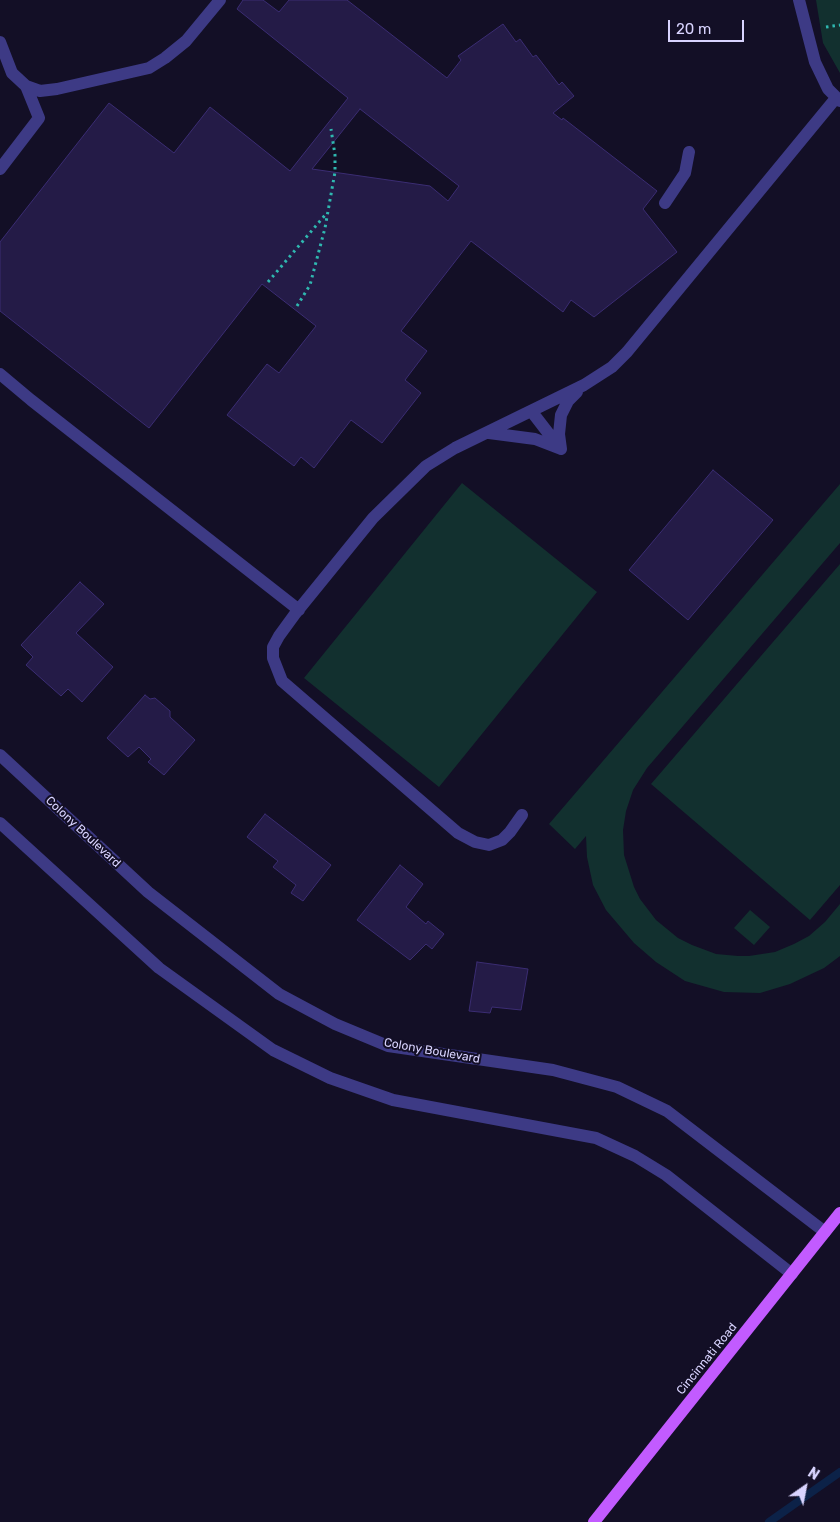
<!DOCTYPE html>
<html>
<head>
<meta charset="utf-8">
<style>
  body { margin:0 }
  #map { position:relative; width:840px; height:1522px; overflow:hidden; background:#130f26; font-family:Rubik,sans-serif }
  canvas { display:block }
  .north { position:absolute; left:780px; top:1462px; width:50px; height:50px; -webkit-text-stroke:4px #130f26; paint-order:stroke; rotate:33deg; font-size:14px; font-weight:700; line-height:20px; text-align:center; color:#d9d4ff }
  .north::after { content:''; display:block; margin:auto; width:18px; height:22px; background:#d9d4ff; clip-path:polygon(50% 0,100% 100%,50% 72%,0 100%) }
  .scale { position:absolute; left:668px; top:20px; width:76px; height:22px; box-sizing:border-box; border:2px solid #d9d4ff; border-top:0; padding-left:6px; font-size:15px; line-height:18px; white-space:nowrap; color:#d9d4ff; -webkit-text-stroke:4px #130f26; paint-order:stroke }
</style>
</head>
<body>
<div id="map">
<canvas width="840" height="1522"></canvas>
<div class="north">N</div>
<div class="scale">20 m</div>
</div>
<script>
const g = document.querySelector('canvas').getContext('2d');
g.lineJoin = 'round';
function fill(path, color) {
  g.fillStyle = color;
  g.fill(path, 'evenodd');
}
function poly(rows) {
  const path = new Path2D();
  for (const r of rows) {
    path.moveTo(r[0], r[1]);
    for (let i = 2; i < r.length; i += 2) path.lineTo(r[i], r[i + 1]);
  }
  return path;
}
function strokePath(path, color, width, dash) {
  g.strokeStyle = color;
  g.lineWidth = width;
  g.lineCap = dash ? 'butt' : 'round';
  g.setLineDash(dash || []);
  g.stroke(path);
}
function drawText(font, color, halo, rows, align = 'center') {
  g.font = font + ' Rubik,sans-serif';
  g.lineWidth = 4;
  g.setLineDash([]);
  g.textBaseline = 'middle';
  g.strokeStyle = halo;
  g.fillStyle = color;
  for (const [text, x, y, turn = 0] of rows) {
    g.save();
    g.translate(x, y);
    g.rotate((+turn || 0) * Math.PI / 180);
    g.textAlign = isNaN(turn) ? turn : align;
    if (halo) g.strokeText(text, 0, 0);
    g.fillText(text, 0, 0);
    g.restore();
  }
}
fill(poly([
  [816,0,840,0,840,73,823,43],
  [462,483,597,592,439,787,304,678],
  [840,484,840,543,647,768,633,790,626,811,623,830,624,855,634,887,640,899,656,920,678,938,692,945,716,954,738,956,749,956,775,952,794,944,809,936,825,922,840,904,840,956,824,968,790,984,760,993,724,992,685,981,656,962,634,943,606,910,593,885,587,857,586,836,575,849,549,824],
  [840,564,840,885,810,920,651,784],
  [750,910,770,927,754,945,734,928]
]), '#12302f');
strokePath(poly([
  [769,1522,840,1472]
]), '#0c2248', 8);
const building = poly([
  [243,0,263,0,279,12,289,0,347,0,447,78,461,60,458,56,503,24,516,42,520,39,533,57,536,55,559,85,562,82,574,96,553,113,562,120,563,118,657,191,643,209,677,252,594,317,571,300,563,312,471,241,401,331,427,351,405,380,421,393,382,443,351,420,314,468,301,457,294,466,227,415,267,364,279,373,316,326,262,284,149,428,0,311,0,242,109,103,174,153,210,107,290,171,348,98,237,9,243,0],
  [360,109,459,186,448,201,430,186,312,169,360,109],
  [713,470,773,520,688,620,629,570,713,470],
  [80,582,104,604,76,633,113,667,82,702,68,689,61,696,26,665,33,657,21,645,80,582],
  [145,695,150,699,155,698,170,711,170,717,195,740,164,775,148,762,151,759,139,747,128,757,107,738,145,695],
  [265,814,331,865,303,901,291,893,296,885,273,867,278,861,247,837,265,814],
  [400,865,423,884,406,907,426,924,428,921,444,934,432,949,426,944,410,960,357,920,400,865],
  [477,962,528,969,521,1010,492,1007,490,1013,469,1011,477,962]
]);
fill(building, '#241b47');
strokePath(building, '#3b2d73', 1);
strokePath(poly([
  [826,27,840,25],
  [268,282,326,214],
  [297,306,310,285,325,228,335,172,335,155,331,129]
]), '#2fb8b0', 3, [2.5, 4]);
strokePath(poly([
  [799,0,815,62,828,89,840,101],
  [0,42,12,73,26,86,40,91,57,89,149,68,165,58,186,41,220,0],
  [0,169,39,118,26,86],
  [665,203,685,173,689,152],
  [0,374,31,400,299,610],
  [532,412,559,447],
  [489,433,535,439,561,449],
  [561,449,559,434,561,415,568,401,577,392],
  [0,755,148,892,279,994,335,1024,388,1046,553,1070,617,1087,667,1111,825,1232],
  [522,815,510,832,502,840,489,845,475,842,458,833,282,681,273,658,273,647,279,636,295,614,373,518,426,466,455,448,584,385,612,367,627,352,836,98],
  [0,823,159,968,273,1050,330,1078,393,1100,596,1138,635,1156,666,1175,792,1274]
]), '#3d3a85', 12);
strokePath(poly([
  [594,1522,840,1213]
]), '#c25bff', 12);
drawText('12px', '#d9d4ff', '#130f26', [
  ["Colony Boulevard",83,832,43],
  ["Colony Boulevard",432,1051,10],
  ["Cincinnati Road",707,1359,-51]
]);
</script>
</body>
</html>
